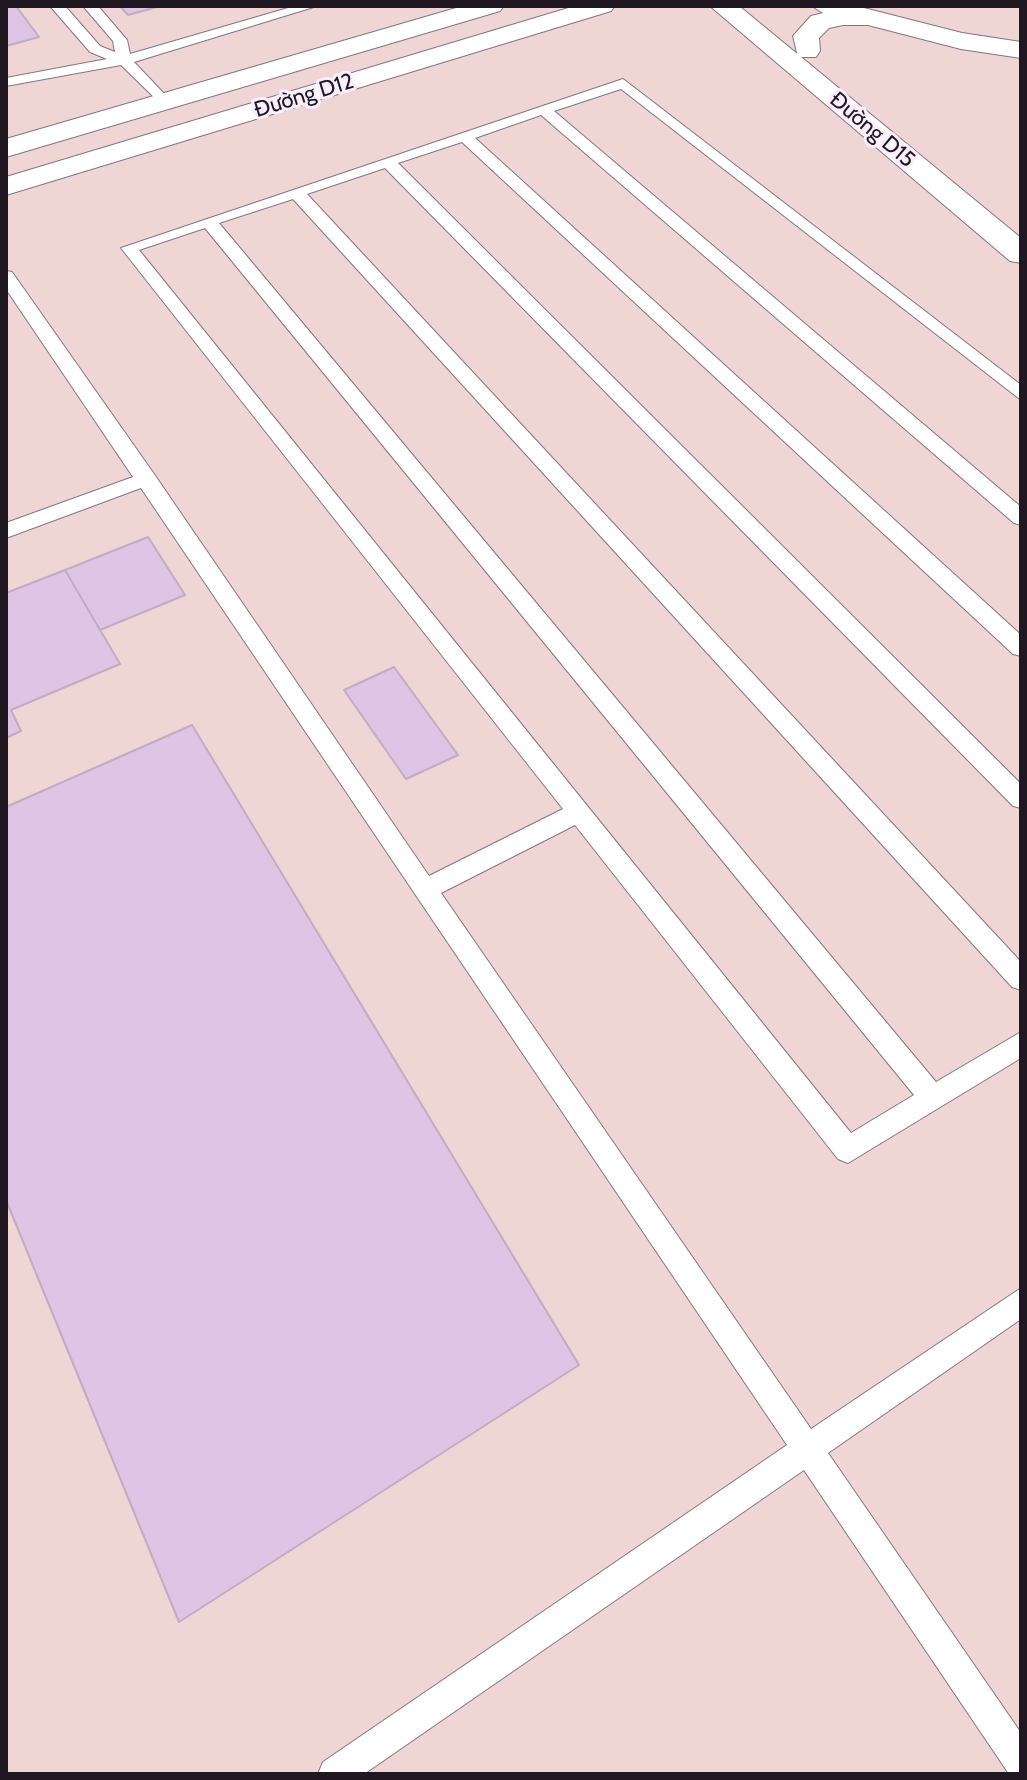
<!DOCTYPE html>
<html>
<head>
<meta charset="utf-8">
<style>
  body { margin:0 }
  #map { position:relative; width:1027px; height:1780px; overflow:hidden; background:#f2ddf7; font-family:Cabin,sans-serif }
  canvas { display:block }
  .frame { position:absolute; inset:0; border:8px solid #1f1821; pointer-events:none }
</style>
</head>
<body>
<div id="map">
<canvas width="1027" height="1780"></canvas>
<div class="frame"></div>
</div>
<script>
const g = document.querySelector('canvas').getContext('2d');
g.lineJoin = 'round';
function fill(path, color) {
  g.fillStyle = color;
  g.fill(path, 'evenodd');
}
function poly(rows) {
  const path = new Path2D();
  for (const r of rows) {
    path.moveTo(r[0], r[1]);
    for (let i = 2; i < r.length; i += 2) path.lineTo(r[i], r[i + 1]);
  }
  return path;
}
function strokePath(path, color, width, dash) {
  g.strokeStyle = color;
  g.lineWidth = width;
  g.lineCap = dash ? 'butt' : 'round';
  g.setLineDash(dash || []);
  g.stroke(path);
}
function drawText(font, color, halo, rows, align = 'center') {
  g.font = font + ' Cabin,sans-serif';
  g.lineWidth = 6;
  g.setLineDash([]);
  g.textBaseline = 'middle';
  g.strokeStyle = halo;
  g.fillStyle = color;
  for (const [text, x, y, turn = 0] of rows) {
    g.save();
    g.translate(x, y);
    g.rotate((+turn || 0) * Math.PI / 180);
    g.textAlign = isNaN(turn) ? turn : align;
    if (halo) g.strokeText(text, 0, 0);
    g.fillText(text, 0, 0);
    g.restore();
  }
}
fill(poly([
  [6,6,1021,6,1021,1774,6,1774]
]), '#efd5d3');
const building = poly([
  [6,6,16,6,39,37,6,46,6,6],
  [120,6,161,6,128,15,120,6],
  [148,537,185,595,100,630,65,570,148,537],
  [65,570,120,664,11,710,21,731,6,738,6,593,65,570],
  [394,667,458,755,406,779,344,690,394,667],
  [192,725,579,1365,179,1622,6,1200,6,807,192,725]
]);
fill(building, '#dfc4e5');
strokePath(building, '#c1acc5', 2);
const lane = poly([
  [50,6,65,6,100,46,115,52,113,41,83,6,98,6,127,40,130,54,295,6,317,6,134,62,171,101,163,106,121,65,6,86,6,78,107,59,90,52,50,6],
  [623,79,1021,385,1021,400,621,89,554,111,1021,507,1021,525,1014,523,541,115,475,138,1021,635,1021,656,1013,654,462,142,398,163,1021,784,1021,808,1013,806,385,168,307,194,1021,962,1021,990,1012,987,293,199,219,223,936,1082,1021,1032,1021,1058,848,1163,838,1159,575,825,441,893,811,1429,1021,1288,1021,1319,828,1453,1021,1733,1021,1774,1009,1774,804,1470,364,1774,318,1774,323,1762,787,1445,141,488,6,538,6,523,133,477,6,289,6,271,12,272,154,474,429,876,563,809,121,248,623,79],
  [205,228,914,1095,851,1133,139,250,205,228]
]);
const street = poly([
  [710,6,739,6,1021,238,1021,263,1010,261,710,6]
]);
const secondary = poly([
  [463,6,504,6,500,11,6,157,6,139,463,6],
  [575,6,615,6,611,11,6,195,6,177,575,6],
  [812,6,856,6,962,33,1021,42,1021,58,961,49,868,25,843,25,829,28,819,38,820,51,816,57,798,57,793,36,811,16,823,13,812,6]
]);
strokePath(lane, '#86738a', 2);
strokePath(street, '#86738a', 2);
strokePath(secondary, '#86738a', 2);
fill(lane, '#fff');
fill(street, '#fff');
fill(secondary, '#fff');
drawText('22px', '#1f1821', '#fbeefe', [
  ["Đường D12",304,96,-17],
  ["Đường D15",872,130,40]
]);
</script>
</body>
</html>
